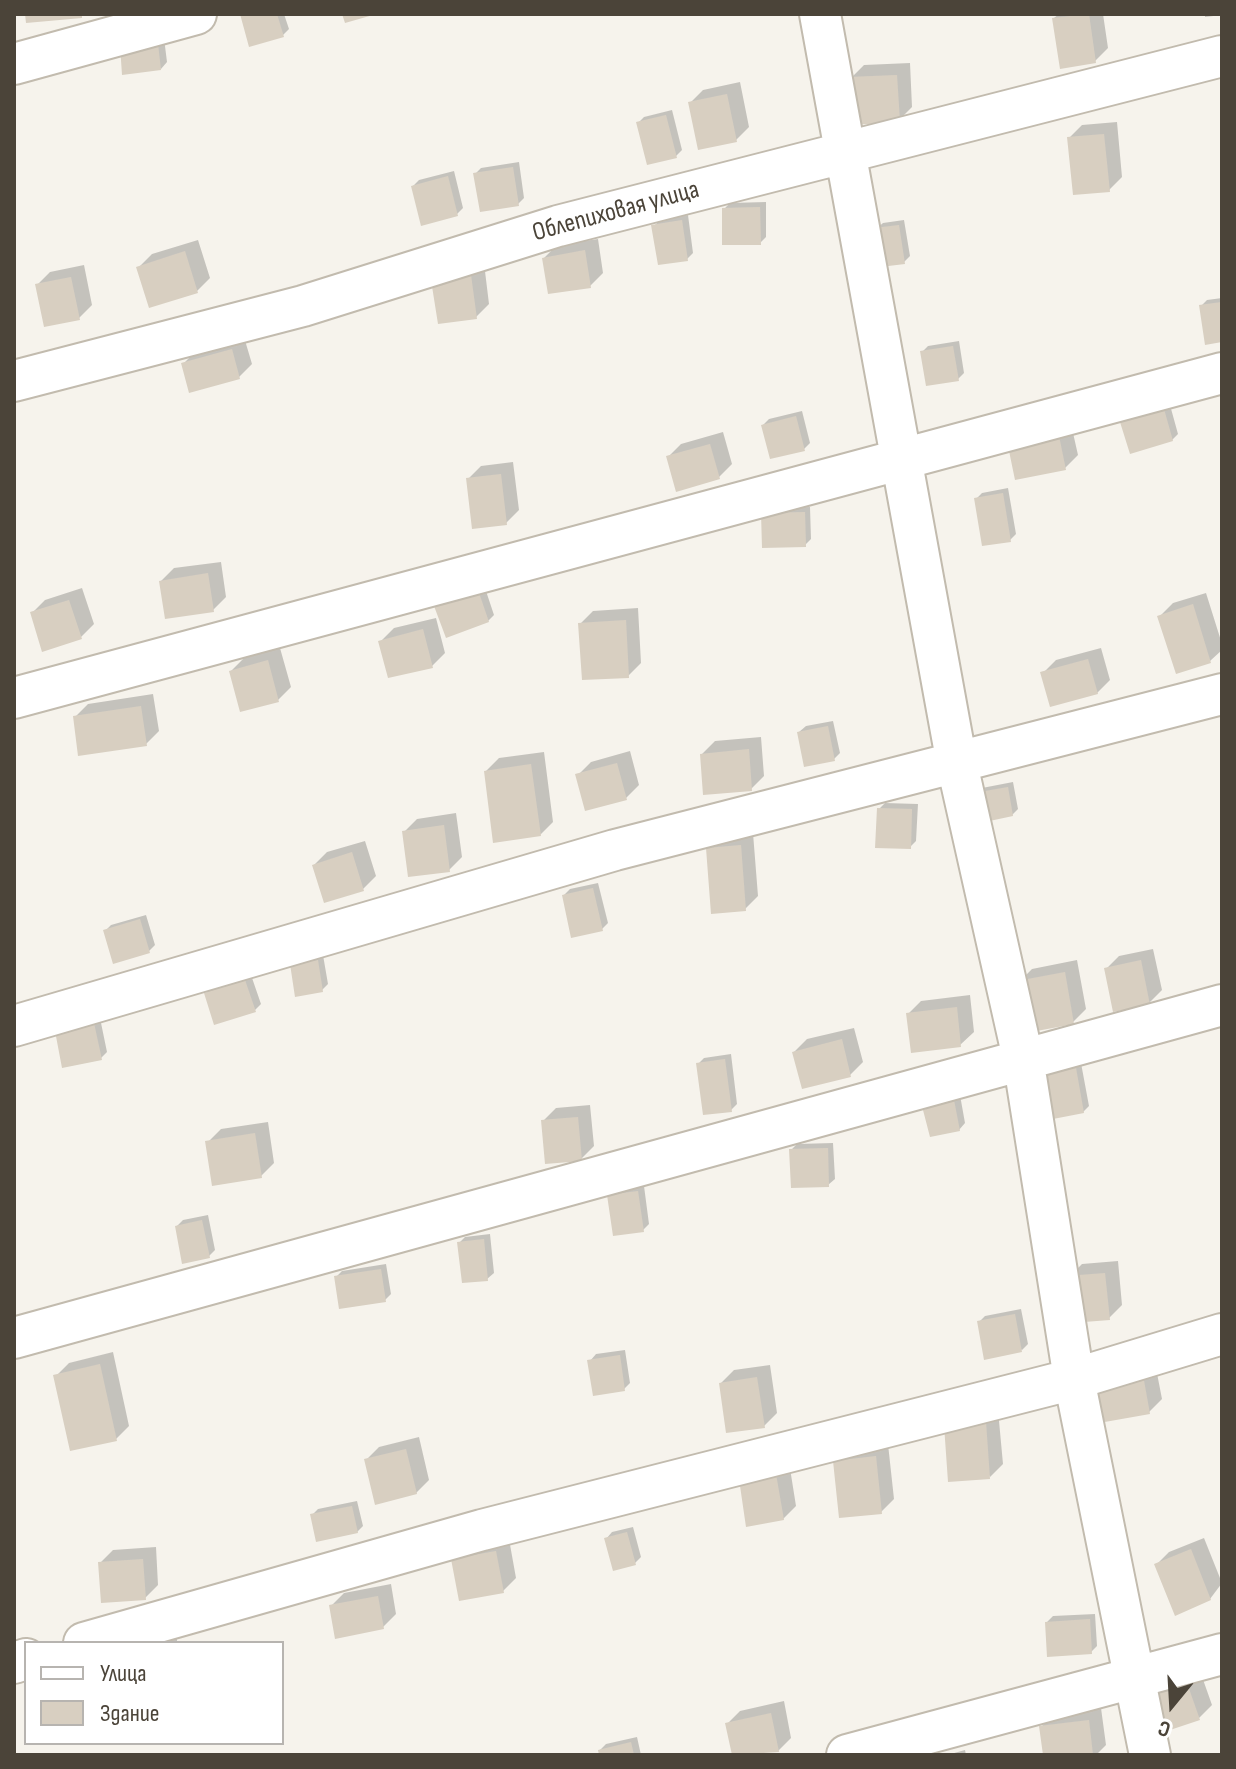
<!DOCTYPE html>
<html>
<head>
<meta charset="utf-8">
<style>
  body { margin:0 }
  #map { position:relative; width:1236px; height:1769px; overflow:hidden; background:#f6f3ec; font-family:"Sofia Sans Condensed",sans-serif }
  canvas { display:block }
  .frame { position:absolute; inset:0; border:16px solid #4b4439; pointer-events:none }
  .legend { position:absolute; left:24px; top:1641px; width:260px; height:104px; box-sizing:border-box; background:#fff; border:2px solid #b7b4b0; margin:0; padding:10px 14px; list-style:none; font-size:24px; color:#4b4439 }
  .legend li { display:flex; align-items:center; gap:16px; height:40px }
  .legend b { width:40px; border:2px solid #b7b4b0 }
  .north { position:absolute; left:1132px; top:1665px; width:80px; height:80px; -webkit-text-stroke:6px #fff; paint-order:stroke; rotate:198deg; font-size:22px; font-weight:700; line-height:32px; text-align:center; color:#4b4439 }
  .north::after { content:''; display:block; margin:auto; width:28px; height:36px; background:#4b4439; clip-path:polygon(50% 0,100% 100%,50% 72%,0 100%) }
</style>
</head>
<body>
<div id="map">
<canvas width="1236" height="1769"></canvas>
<div class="frame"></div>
<ul class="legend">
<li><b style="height:10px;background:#fff"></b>Улица</li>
<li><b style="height:22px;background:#d8cfc1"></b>Здание</li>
</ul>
<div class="north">С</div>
</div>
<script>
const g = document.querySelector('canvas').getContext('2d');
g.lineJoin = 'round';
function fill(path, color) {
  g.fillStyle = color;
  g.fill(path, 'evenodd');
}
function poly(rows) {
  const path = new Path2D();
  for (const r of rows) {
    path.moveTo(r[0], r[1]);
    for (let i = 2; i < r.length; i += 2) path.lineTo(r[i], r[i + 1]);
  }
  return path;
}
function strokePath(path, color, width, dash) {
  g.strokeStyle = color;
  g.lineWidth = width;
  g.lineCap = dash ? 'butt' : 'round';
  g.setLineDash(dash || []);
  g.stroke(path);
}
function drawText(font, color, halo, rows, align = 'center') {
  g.font = font + ' "Sofia Sans Condensed",sans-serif';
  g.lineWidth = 8;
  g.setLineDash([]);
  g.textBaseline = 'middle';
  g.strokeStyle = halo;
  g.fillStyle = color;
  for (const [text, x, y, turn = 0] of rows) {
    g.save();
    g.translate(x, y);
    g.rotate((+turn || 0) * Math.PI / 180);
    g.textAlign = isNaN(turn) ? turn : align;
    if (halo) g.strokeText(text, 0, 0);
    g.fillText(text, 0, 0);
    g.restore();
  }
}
fill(poly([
  [242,14,284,14,289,29,282,36],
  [1059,14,1103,14,1108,48,1095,61,1054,18],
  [1205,14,1222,14,1222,15,1205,17],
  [164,38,167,62,161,69,122,46],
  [910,63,912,107,899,120,851,78,864,65],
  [740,82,749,127,736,140,690,103,703,90],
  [672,110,682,150,676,156,638,123,644,117],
  [1117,122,1122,177,1109,190,1069,138,1082,125],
  [519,162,524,198,518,204,475,174,481,168],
  [454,171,463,208,457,214,413,186,419,180],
  [766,202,766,237,760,243,724,209,730,203],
  [688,215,693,253,687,259,654,226,660,220],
  [904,220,910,256,904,262,876,229,883,223],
  [598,239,603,273,590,286,544,258,557,245],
  [198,240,210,278,197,291,139,267,152,254],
  [484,263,489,304,476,317,434,281],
  [84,265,92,305,79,318,37,285,50,272],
  [1222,298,1222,340,1201,306,1207,300],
  [244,337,252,364,239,377,183,364,196,351],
  [959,341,964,373,958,379,922,352,928,346],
  [1170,405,1178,434,1172,440,1123,422,1129,416],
  [802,411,810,443,804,449,763,425,769,419],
  [1071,424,1078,455,1065,468,1023,434],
  [723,432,732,464,719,477,668,457,681,444],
  [513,462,519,510,506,523,468,479,481,466],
  [1008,488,1016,534,1010,540,976,499,982,493],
  [810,507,811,539,805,545,769,508],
  [221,562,226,597,213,610,161,581,174,568],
  [484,585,494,615,488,621,437,606],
  [82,588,94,624,81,637,32,613,45,600],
  [1206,593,1222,644,1222,650,1210,661,1160,616,1173,603],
  [638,608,641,663,628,676,580,624,593,611],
  [436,618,445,653,432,666,381,641,394,628],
  [280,648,291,687,278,700,231,671,244,658],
  [1101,648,1110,680,1097,693,1043,673,1056,660],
  [153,694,159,731,146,744,75,717,88,704],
  [833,721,840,753,834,759,799,732,806,726],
  [761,737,764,776,751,789,702,754,715,741],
  [630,751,639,785,626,798,578,775,591,762],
  [544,752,553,822,540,835,486,771,499,758],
  [1013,782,1018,809,1012,815,976,794,982,788],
  [885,803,918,804,916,841,910,847,879,809],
  [456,813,462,857,449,870,404,832,417,819],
  [753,833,758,896,745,909,708,849,721,836],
  [365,841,376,876,363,889,314,865,327,852],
  [598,883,608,923,602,929,564,895,570,889],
  [146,915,155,945,149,951,105,931,111,925],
  [1153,949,1162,990,1149,1003,1106,969,1119,956],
  [323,955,328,984,322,990,298,959],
  [1077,960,1086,1009,1073,1022,1019,982,1032,969],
  [251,975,261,1004,255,1010,206,994,212,987],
  [970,995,974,1032,960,1045,908,1014,921,1001],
  [100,1018,107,1052,101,1058,57,1032],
  [854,1028,863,1062,850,1075,794,1052,807,1039],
  [731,1054,737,1104,731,1110,698,1064,704,1058],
  [1081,1063,1089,1106,1083,1112,1046,1074],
  [960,1095,965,1123,959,1130,925,1111,931,1105],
  [590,1105,594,1146,581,1159,543,1121,556,1108],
  [268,1122,274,1163,261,1176,208,1142,221,1129],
  [833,1143,835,1179,828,1185,791,1150,797,1144],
  [644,1186,649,1224,643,1230,610,1196,616,1190],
  [208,1215,215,1250,209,1256,177,1226,183,1220],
  [490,1234,494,1273,487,1279,459,1243,465,1237],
  [1118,1261,1122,1305,1109,1318,1069,1277,1082,1264],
  [386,1264,391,1294,385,1300,336,1277,342,1271],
  [1021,1309,1028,1344,1022,1350,979,1322,985,1316],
  [625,1350,630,1383,624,1389,590,1361,596,1354],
  [113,1352,129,1426,116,1439,56,1376,69,1363],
  [1155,1363,1162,1399,1149,1412,1100,1421],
  [770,1365,777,1413,764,1426,721,1383,734,1370],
  [998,1410,1003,1464,990,1477,959,1413],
  [419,1437,429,1480,416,1493,366,1460,379,1447],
  [888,1444,894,1499,881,1512,835,1461,848,1448],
  [789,1462,796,1506,783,1519,741,1480],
  [357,1501,363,1526,357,1532,312,1515,318,1509],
  [633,1527,641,1557,635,1563,606,1539,612,1532],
  [1204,1538,1222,1583,1210,1599,1156,1565,1169,1552],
  [509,1539,516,1578,503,1591,454,1559,467,1546],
  [156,1547,158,1585,145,1598,100,1563,113,1550],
  [391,1584,396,1614,383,1627,331,1606,344,1593],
  [1095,1614,1097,1646,1091,1652,1047,1622,1053,1616],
  [177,1637,177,1643,119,1643],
  [1200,1671,1212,1705,1199,1718,1144,1699,1157,1686],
  [784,1701,791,1738,778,1751,734,1755,727,1724,740,1711],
  [1101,1708,1106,1745,1096,1755,1045,1755,1041,1727,1054,1714],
  [637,1737,641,1755,601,1755,600,1750,606,1744],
  [965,1750,966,1755,947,1755]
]), '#0003');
fill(poly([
  [25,14,82,14,82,18,26,23],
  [240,14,277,14,284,37,249,47],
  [342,14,373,14,373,15,345,23],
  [1089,14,1096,63,1060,69,1052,18],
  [158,44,161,70,122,75,120,45],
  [897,75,900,122,852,125,849,77],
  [727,94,737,142,698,150,688,102],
  [666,115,677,158,647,165,636,122],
  [1104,134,1110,192,1073,195,1067,137],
  [513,167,519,206,480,212,473,173],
  [448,176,458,216,421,226,411,186],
  [760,207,761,245,722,245,722,208],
  [682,220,688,261,658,265,651,225],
  [899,225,905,264,880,267,874,228],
  [585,250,591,288,548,294,542,258],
  [185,251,198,293,149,308,136,267],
  [471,275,477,319,438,324,431,280],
  [71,277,80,320,44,327,35,284],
  [1222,302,1222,342,1205,345,1199,305],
  [953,346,959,381,926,386,920,351],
  [232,349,240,379,189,393,181,363],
  [1164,409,1173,441,1130,454,1120,422],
  [796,416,805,451,770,459,761,425],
  [1059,436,1066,470,1015,480,1008,446],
  [710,444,720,479,676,492,666,456],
  [501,474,507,525,472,529,466,478],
  [1003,493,1011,542,982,546,974,498],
  [805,512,806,547,762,548,761,513],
  [208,573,214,612,165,619,159,581],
  [478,590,489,622,446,638,434,606],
  [69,600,82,639,42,652,30,612],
  [1193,604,1211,663,1176,674,1157,616],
  [626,620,629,678,582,680,578,623],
  [423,629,433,668,388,678,378,641],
  [1088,659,1098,694,1050,707,1040,672],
  [268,660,279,702,240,712,229,671],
  [141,706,147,746,78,756,73,716],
  [828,726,835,761,804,767,797,732],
  [749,749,752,791,703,795,700,754],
  [617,763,627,800,585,811,575,774],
  [531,764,541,836,493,843,484,771],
  [1008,787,1013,816,980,823,974,793],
  [877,808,912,809,911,849,875,848],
  [444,825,450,872,408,877,402,831],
  [741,845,746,911,711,914,706,848],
  [352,852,364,891,324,903,312,865],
  [593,888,603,931,571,938,562,895],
  [140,919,150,953,113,964,103,930],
  [318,960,323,992,295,997,290,964],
  [1141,960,1150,1005,1113,1012,1104,968],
  [1065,972,1074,1024,1026,1033,1017,981],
  [245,980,256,1012,214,1025,204,993],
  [957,1007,961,1047,911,1053,906,1013],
  [94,1023,102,1060,62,1068,55,1031],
  [842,1039,851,1077,802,1089,792,1052],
  [725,1059,732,1112,703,1115,696,1063],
  [1076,1068,1084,1113,1053,1119,1044,1073],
  [954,1100,960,1131,930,1137,923,1110],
  [578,1117,582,1161,545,1164,541,1120],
  [255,1133,262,1178,212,1186,205,1141],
  [828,1148,829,1187,791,1188,789,1149],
  [638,1191,644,1232,613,1236,607,1195],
  [202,1220,210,1258,182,1264,175,1226],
  [484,1239,488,1281,462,1283,457,1242],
  [381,1269,386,1302,339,1309,334,1276],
  [1105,1273,1110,1320,1071,1323,1067,1276],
  [1015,1314,1022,1352,984,1360,977,1321],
  [620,1355,625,1391,593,1396,587,1360],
  [100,1364,117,1441,70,1451,53,1375],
  [1143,1375,1150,1414,1099,1423,1091,1384],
  [757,1377,765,1428,726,1433,719,1383],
  [986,1422,990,1479,948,1482,944,1425],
  [406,1449,417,1494,375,1505,364,1459],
  [876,1456,882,1514,839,1518,833,1461],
  [776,1474,784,1520,746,1527,739,1479],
  [352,1506,358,1533,316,1542,310,1514],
  [627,1532,636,1565,613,1571,604,1538],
  [1191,1549,1211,1600,1175,1616,1154,1564],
  [496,1551,504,1593,459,1601,451,1559],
  [143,1559,146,1600,101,1603,98,1562],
  [378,1596,384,1629,335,1639,329,1605],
  [1090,1619,1092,1654,1047,1657,1045,1622],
  [1187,1683,1200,1720,1155,1735,1142,1698],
  [771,1713,779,1752,732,1755,725,1723],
  [1089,1720,1093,1755,1043,1755,1039,1726],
  [631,1742,634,1755,599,1755,598,1750]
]), '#d8cfc1');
const street = poly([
  [820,14,957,764,1023,1058,1074,1379,1150,1755],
  [14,64,196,14],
  [14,381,303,306,558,226,1222,56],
  [14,698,1222,373],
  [14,1026,615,850,1222,694],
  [14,1338,1222,1005],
  [84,1643,482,1530,1074,1379,1222,1334],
  [14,1663,26,1659],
  [847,1755,1222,1654]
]);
strokePath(street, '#c2bbae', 44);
strokePath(street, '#fff', 40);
drawText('26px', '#4b4439', '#fff', [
  ["Облепиховая улица",616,212,-15]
]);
</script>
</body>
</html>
